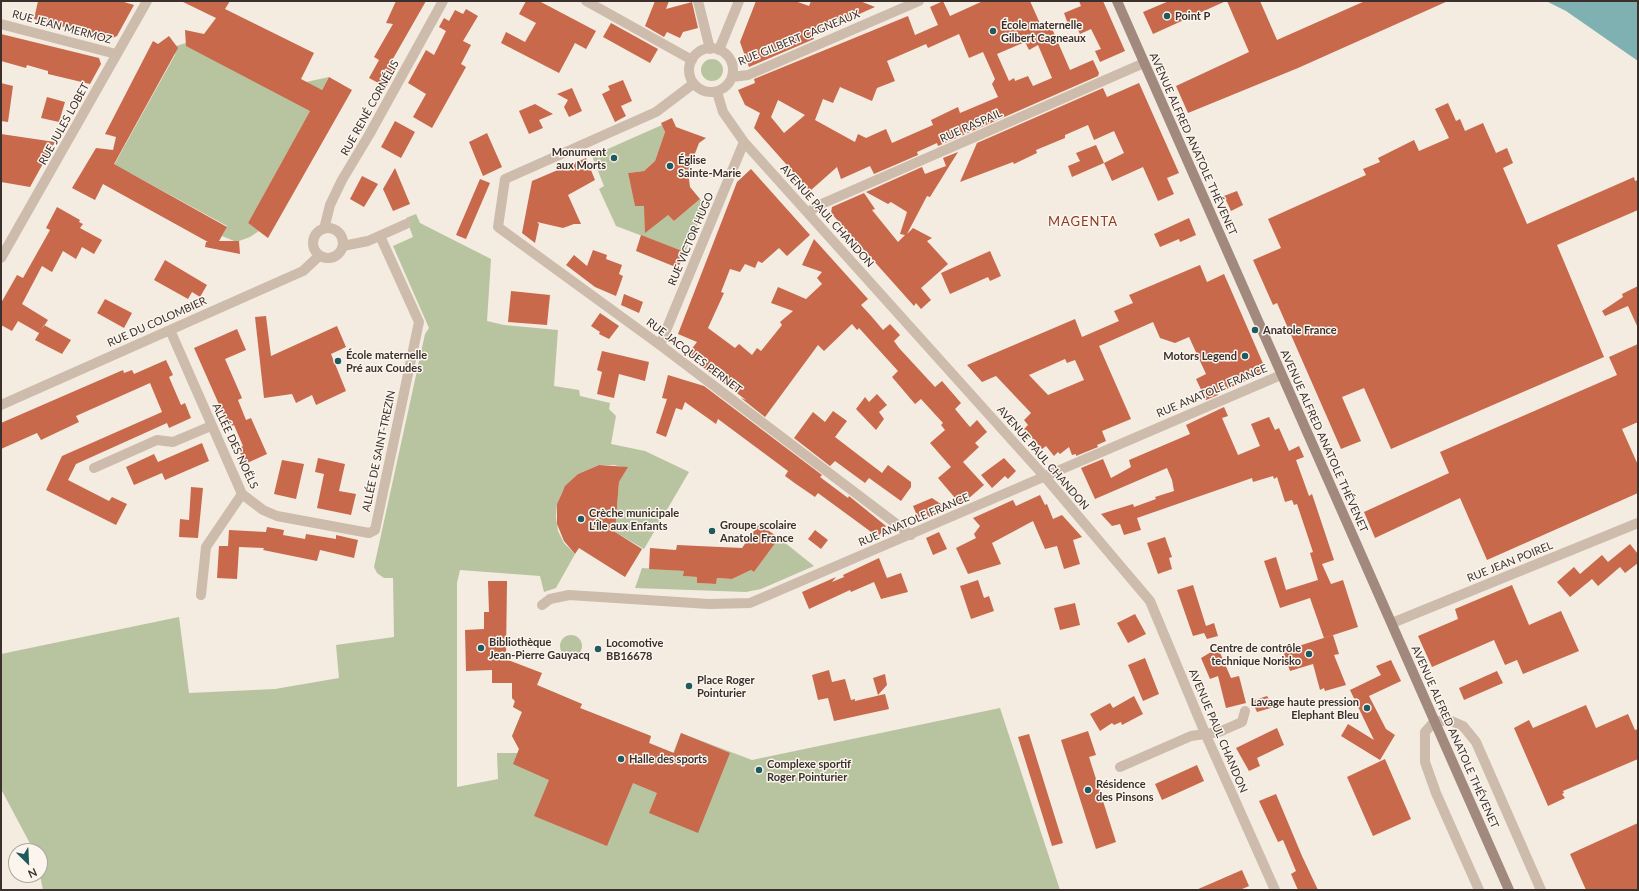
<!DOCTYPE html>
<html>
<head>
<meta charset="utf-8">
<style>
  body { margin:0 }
  #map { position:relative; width:1639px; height:891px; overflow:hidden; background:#f4ebe1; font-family:Lato,sans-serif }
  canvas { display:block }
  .frame { position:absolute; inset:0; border:2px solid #3b302b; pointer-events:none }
  .north { position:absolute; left:8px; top:843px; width:40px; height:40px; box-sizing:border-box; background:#fbf5ee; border:1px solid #aea6a0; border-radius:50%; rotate:156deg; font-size:11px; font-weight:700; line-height:16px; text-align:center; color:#3b302b }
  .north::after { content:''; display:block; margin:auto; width:14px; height:18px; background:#1f5a5e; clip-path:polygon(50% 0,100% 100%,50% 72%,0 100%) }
</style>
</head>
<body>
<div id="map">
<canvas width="1639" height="891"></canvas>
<div class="frame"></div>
<div class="north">N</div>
</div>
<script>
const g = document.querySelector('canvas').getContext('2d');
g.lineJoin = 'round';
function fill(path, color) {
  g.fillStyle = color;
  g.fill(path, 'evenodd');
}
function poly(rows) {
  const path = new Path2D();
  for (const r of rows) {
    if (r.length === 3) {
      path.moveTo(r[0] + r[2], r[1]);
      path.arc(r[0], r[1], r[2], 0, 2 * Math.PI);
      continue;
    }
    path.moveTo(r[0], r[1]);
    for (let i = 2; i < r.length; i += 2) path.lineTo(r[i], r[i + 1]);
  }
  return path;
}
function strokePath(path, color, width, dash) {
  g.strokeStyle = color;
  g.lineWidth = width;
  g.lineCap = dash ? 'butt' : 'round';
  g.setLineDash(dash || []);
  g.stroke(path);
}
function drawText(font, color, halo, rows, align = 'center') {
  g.font = font + ' Lato,sans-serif';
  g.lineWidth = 3;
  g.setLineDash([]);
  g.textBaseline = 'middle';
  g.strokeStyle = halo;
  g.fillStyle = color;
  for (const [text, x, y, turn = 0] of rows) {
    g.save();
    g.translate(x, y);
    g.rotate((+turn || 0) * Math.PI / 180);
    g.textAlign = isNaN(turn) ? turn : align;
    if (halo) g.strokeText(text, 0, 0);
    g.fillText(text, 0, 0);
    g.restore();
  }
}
fill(poly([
  [186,43,306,82,329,77,248,223,259,231,250,237,239,241,234,241,222,236,227,226,130,173,109,174,175,55,176,46],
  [712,70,11],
  [662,125,665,132,655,161,644,171,628,173,635,205,644,206,668,215,674,221,700,199,706,206,685,252,616,226,599,189,604,186,592,156],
  [416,214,420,223,491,259,487,321,504,325,558,330,554,386,579,390,580,396,610,403,609,409,616,416,611,444,645,451,689,472,644,549,615,532,619,482,627,468,614,465,599,465,578,474,563,490,557,504,556,517,558,531,564,543,575,554,556,588,544,592,540,576,460,570,457,583,457,787,498,779,497,753,518,753,519,749,512,736,522,712,513,707,515,701,512,698,512,685,521,665,537,685,582,704,580,708,651,736,649,743,673,753,681,733,752,760,1000,708,1060,890,43,890,40,875,40,851,34,851,1,789,1,654,179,617,189,693,275,689,339,678,336,645,394,637,393,578,384,578,377,573,374,567,425,334,429,328,393,246,413,237,406,218],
  [779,538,814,566,761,589,746,592,635,588,642,568,684,571,684,576,697,577,697,583,716,584,717,578,732,579,751,570,754,572],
  [571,646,11]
]), '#b8c4a0');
fill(poly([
  [1546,1,1638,1,1638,61,1566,11]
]), '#7fb0b2');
fill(poly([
  [38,1,121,1,134,5,117,36,110,39,34,19],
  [181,1,230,1,225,9,314,53,301,79,322,90,329,77,352,90,268,238,248,223,310,111,186,46,185,30,204,34,216,18],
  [396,1,426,1,390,64,397,67,386,87,369,78,379,60,374,57,393,24,386,23],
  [526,1,539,1,596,31,586,49,575,43,559,73,501,43,506,32,525,42,536,23,519,14],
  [655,1,669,1,666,9,692,2,698,28,683,32,680,38,667,32,664,37,645,26],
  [756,1,795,1,809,6,811,1,860,1,875,7,812,35,814,39,749,67,740,42],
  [943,1,950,16,983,1,1030,1,1042,28,1050,24,1070,70,1093,60,1099,73,1098,76,938,146,937,143,917,152,918,155,874,174,870,166,841,179,837,167,810,191,754,128,760,113,745,105,738,90,755,83,754,79,908,16,915,35,938,25,930,7],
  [959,34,969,58,983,52,995,79,992,84,998,97,960,113,958,107,931,120,933,125,892,143,886,129,866,138,858,134,855,142,815,120,823,99,833,103,840,87,872,101,877,88,895,81,887,61,926,44,928,48],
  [1025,42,1029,50,1038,45,1052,78,1033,86,1028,76,1015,81,1014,78,1009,81,997,54],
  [778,100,805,115,784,133,771,117],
  [1079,1,1103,1,1125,51,1100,62,1095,51,1101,49,1091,29,1080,34,1075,24,1069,27,1064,13,1081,6],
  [1169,1,1226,1,1153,34,1143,12],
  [1227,1,1260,1,1277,40,1365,1,1448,1,1298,68,1188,113,1176,86,1249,52],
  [466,9,478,16,463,41,471,45,461,64,466,67,432,128,413,117,426,94,408,83,426,50,434,55,446,31,439,27,444,18,449,21,455,10,463,14],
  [611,23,658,49,650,63,603,37],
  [1,34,99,58,101,64,90,84,48,74,48,71,27,65,26,68,1,61],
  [169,36,178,48,114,164,227,227,219,241,239,241,240,254,205,247,206,242,208,242,103,184,95,200,72,188,96,148,113,150,116,137,105,134,153,41,158,44],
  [623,80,632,101,621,106,626,116,615,122,602,94,610,90,608,86],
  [1,83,13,86,8,122,1,121],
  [1139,83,1179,173,1167,178,1174,194,1158,201,1143,167,1112,181,1104,163,1072,177,1068,166,1080,161,1076,153,1096,145,1104,163,1124,153,1114,131,1094,140,1088,125,1065,135,1065,138,1036,150,1037,153,1014,164,1013,162,960,182,977,143,1103,88,1107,97],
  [572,88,582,111,569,117,564,107,568,100,557,94],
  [47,97,65,102,59,122,41,118],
  [1448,103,1456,121,1460,119,1465,131,1483,123,1496,153,1507,148,1513,163,1503,168,1527,224,1634,177,1635,181,1638,180,1638,210,1557,245,1604,357,1391,449,1364,388,1342,397,1361,441,1341,449,1277,303,1273,305,1253,260,1281,248,1268,219,1366,175,1363,169,1380,162,1378,158,1414,140,1419,151,1449,138,1435,109],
  [535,104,553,114,539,120,543,128,529,134,519,111],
  [672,118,676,127,706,138,699,143,688,172,690,187,700,199,674,221,668,215,645,233,644,206,635,206,628,173,644,171,655,161,665,132,661,123],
  [395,121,415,132,401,158,381,147],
  [487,133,502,167,483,176,469,142],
  [1,134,55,142,30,187,1,182],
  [958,152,930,197,927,196,907,234,913,228,932,238,927,241,948,264,921,288,931,300,921,309,916,303,914,306,831,213,832,207,864,193,875,209,872,210,898,242,905,235,900,234,907,212,891,202,888,204,866,192,922,167,925,174,946,166,943,158],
  [586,158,595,180,568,195,581,224,574,224,563,228,537,222,539,224,535,243,522,233,532,181],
  [395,168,410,204,393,211,383,189],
  [751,169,810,235,787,256,779,248,762,263,758,261,755,268,745,264,740,272,730,269,721,292,724,293,708,328,735,348,739,344,752,355,757,348,761,351,782,325,780,322,793,311,771,303,778,287,806,299,822,284,817,278,822,272,802,265,814,239,868,299,861,305,872,317,883,330,890,324,900,335,894,341,899,348,935,387,942,381,961,403,955,409,970,427,977,420,987,432,975,443,979,447,963,462,984,485,961,505,938,478,951,467,930,443,945,430,941,425,943,423,921,399,915,404,892,377,898,371,859,328,857,330,852,324,824,351,818,345,765,417,741,398,746,400,687,355,697,342,678,334,737,182],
  [362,176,378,184,364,207,350,199],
  [480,179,490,183,466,239,456,235],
  [1237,191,1243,205,1231,211,1224,196],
  [57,207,80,220,79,222,83,224,80,228,102,240,94,254,82,247,76,259,63,251,52,272,42,266,22,304,48,320,39,333,18,321,12,331,1,325,1,303,17,275,23,278,50,230,46,228],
  [1189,218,1196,235,1180,242,1179,239,1160,247,1154,234],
  [641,235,685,252,678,268,636,251],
  [593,250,607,255,606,259,622,265,619,274,623,276,616,296,595,287,566,265,574,255,587,266],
  [990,251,1001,276,990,281,988,277,950,294,941,273],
  [165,260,207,285,200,297,192,292,188,299,154,280],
  [1200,265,1207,282,1224,274,1265,368,1263,373,1218,393,1218,395,1206,400,1196,379,1206,374,1189,337,1175,343,1160,338,1153,322,1099,346,1131,419,1102,431,1106,441,1097,445,1098,447,1076,456,1076,454,1072,455,1069,447,1060,454,1058,452,1054,456,1046,446,1042,449,1024,429,1028,425,1024,420,1031,413,996,376,982,382,967,365,1075,319,1082,337,1119,321,1114,311,1133,303,1129,295],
  [1065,359,1067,363,1075,360,1084,380,1048,395,1029,375],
  [1638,286,1638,328,1628,306,1605,316,1602,311,1623,297,1622,294],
  [511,291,550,295,547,325,508,322],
  [624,294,643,302,639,313,621,305],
  [105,299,132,313,124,328,97,313],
  [600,313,619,326,609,339,599,334,600,332,591,326],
  [266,316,271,356,337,326,346,347,331,354,346,391,316,405,312,395,296,403,292,394,264,398,255,317],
  [44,325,71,340,62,354,35,340],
  [237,329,246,350,225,359,242,398,238,400,246,420,251,418,267,454,245,464,238,448,243,446,234,425,229,427,194,348],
  [1638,344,1638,422,1622,429,1638,465,1638,493,1487,560,1460,498,1375,538,1364,512,1449,473,1440,452,1617,375,1609,357],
  [602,351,649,362,645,381,619,374,614,398,597,394,602,372,597,370],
  [166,360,173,375,169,377,181,405,185,403,191,418,169,428,167,423,76,464,68,480,109,501,112,497,127,504,116,525,46,490,62,456,162,412,150,383,76,416,79,422,41,440,37,433,1,449,1,423,123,370,124,373,132,370,134,374],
  [668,375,704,386,822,475,820,477,848,498,849,496,886,526,878,537,818,493,815,497,796,484,785,476,788,471,718,419,716,424,685,402,682,410,676,408,666,437,656,433,667,399,662,398],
  [877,394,887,405,879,412,884,419,876,430,856,409,865,397,869,402],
  [1224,407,1228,416,1222,418,1238,455,1260,446,1251,424,1269,417,1275,430,1279,428,1289,451,1299,446,1304,457,1296,460,1309,496,1312,494,1334,560,1322,564,1331,584,1343,580,1358,627,1324,638,1310,598,1280,608,1264,561,1276,557,1286,590,1318,580,1310,553,1313,552,1297,504,1294,505,1292,500,1285,502,1277,477,1274,479,1273,476,1253,482,1252,478,1137,518,1141,530,1124,535,1120,524,1112,526,1101,514,1133,504,1134,507,1156,499,1155,497,1174,491,1172,480,1167,468,1095,499,1081,468,1103,459,1111,478,1131,467,1129,460,1190,434,1186,425],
  [833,411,847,421,835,437,882,473,888,465,911,482,911,487,901,501,869,478,865,483,835,461,830,466,794,438,813,412,825,422],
  [202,443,209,461,165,480,162,473,134,485,126,467,154,454,158,462],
  [318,458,345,464,339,491,356,494,351,515,317,508,324,474,315,472],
  [1004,458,1016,471,1008,479,1005,476,992,488,981,475],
  [282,460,304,464,296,499,274,494],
  [599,465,628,467,619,482,615,532,642,549,625,577,579,548,575,554,564,541,557,524,557,504,565,486,578,474],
  [191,487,203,488,198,538,179,537,180,519,189,520],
  [1040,495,1045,505,1047,504,1053,519,1062,515,1082,537,1073,540,1080,564,1064,569,1057,546,1045,549,1033,521,992,543,1001,564,968,574,956,548,976,538,974,534,980,526,973,518,1013,500,1016,506],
  [932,498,948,509,925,519,924,515,918,518,913,506],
  [759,524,779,538,754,572,751,570,732,579,717,578,716,584,697,583,697,577,683,576,684,571,649,569,650,548,676,550,677,545,742,548],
  [267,527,284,530,283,535,305,539,306,534,336,539,336,535,358,540,354,558,320,550,317,561,263,550,264,548,239,547,237,579,217,578,219,546,228,546,229,530,266,532],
  [815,530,828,540,821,549,808,539],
  [939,532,947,549,933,555,926,538],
  [1165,537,1172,557,1169,558,1172,569,1158,574,1147,543],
  [1630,544,1638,554,1638,563,1625,573,1620,567,1598,586,1592,579,1570,597,1557,582,1574,567,1580,574,1602,555,1608,562],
  [879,558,887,578,901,573,908,592,881,599,874,582,851,592,850,590,809,609,802,592,836,577,832,582,844,577,843,575],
  [978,580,984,598,989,596,994,611,971,619,960,586],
  [488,581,507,581,506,655,508,655,508,660,542,673,537,685,582,704,580,708,651,736,649,743,674,753,681,733,730,753,698,833,649,813,657,793,633,783,607,846,534,816,549,780,513,764,519,749,512,736,522,712,513,707,515,701,512,698,512,683,492,683,492,670,466,671,465,630,484,629,484,612,489,612],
  [1193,585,1206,626,1214,623,1218,636,1207,639,1204,633,1193,636,1177,590],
  [1512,585,1529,625,1561,611,1579,651,1523,674,1517,660,1505,665,1494,640,1432,667,1418,636,1458,619,1455,609],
  [1075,603,1080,625,1060,630,1054,608],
  [1135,614,1146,634,1128,643,1117,623],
  [1333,635,1339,654,1334,655,1346,685,1325,691,1324,688,1320,690,1313,664,1290,671,1283,651],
  [1218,648,1231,678,1239,676,1246,703,1226,708,1218,676,1210,679,1201,658],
  [1145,658,1159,694,1143,701,1128,665],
  [1391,660,1401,681,1369,696,1386,729,1395,735,1380,760,1341,736,1348,724,1374,740,1350,690,1381,675,1376,666],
  [829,670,832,682,845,679,851,700,855,699,855,701,885,694,889,709,834,721,828,698,818,700,812,675],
  [1497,671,1503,683,1464,700,1459,688],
  [885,674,887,685,878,695,873,678],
  [1134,696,1143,714,1122,725,1121,722,1114,725,1112,723,1100,731,1090,714,1110,703,1113,708],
  [1267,696,1274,707,1257,712,1252,701],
  [1586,705,1596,728,1628,714,1635,730,1638,729,1638,759,1563,791,1564,793,1562,794,1565,798,1548,806,1514,728,1529,720,1533,728],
  [1277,728,1284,745,1257,758,1260,766,1249,771,1236,748],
  [1088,731,1096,755,1089,757,1116,842,1096,849,1061,740],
  [1029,734,1063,843,1052,846,1018,737],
  [1385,759,1411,819,1373,836,1347,777],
  [1197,765,1204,781,1162,800,1155,784],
  [1276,794,1302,856,1318,890,1298,890,1291,874,1296,871,1283,840,1278,842,1259,801],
  [1638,823,1638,890,1586,890,1570,854],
  [1242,870,1249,886,1240,890,1196,890]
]), '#c8694b');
strokePath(poly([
  [586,1,692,60],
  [698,1,710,49],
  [1,24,116,54],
  [711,70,22],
  [719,50,739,1],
  [732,77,748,75,919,1],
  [693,84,656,112,505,179,498,227,660,345,911,535],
  [717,92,723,112,744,142,1045,477,1150,601,1205,733,1275,890],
  [808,213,817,206,1144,63],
  [328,243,15],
  [324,229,330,205,342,180,369,135,443,1],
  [343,246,368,241,406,224],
  [1,258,147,1],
  [170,330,242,494,263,510,277,516,369,533,375,530,419,322,380,236],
  [660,345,744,142],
  [1,405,303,271,319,256],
  [94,468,157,440,173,442,211,426],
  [201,595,206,547,242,494],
  [542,605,550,599,569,595,709,604,750,603,1281,375],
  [1392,623,1638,523],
  [1120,767,1191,736,1219,732,1242,722,1245,711],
  [1479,890,1436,793,1425,762,1425,732,1434,722,1449,720,1463,726,1476,742,1541,890]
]), '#cdbbac', 10);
strokePath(poly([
  [1117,1,1509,890]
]), '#a18a7d', 10);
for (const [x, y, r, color] of [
  [1167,16,4,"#1f5a5e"],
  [993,31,4,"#1f5a5e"],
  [614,158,4,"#1f5a5e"],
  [670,166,4,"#1f5a5e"],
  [1255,330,4,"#1f5a5e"],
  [1245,356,4,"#1f5a5e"],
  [338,361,4,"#1f5a5e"],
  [581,519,4,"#1f5a5e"],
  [712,531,4,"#1f5a5e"],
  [481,648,4,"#1f5a5e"],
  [598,649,4,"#1f5a5e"],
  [1309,654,4,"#1f5a5e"],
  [689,686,4,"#1f5a5e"],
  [1367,708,4,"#1f5a5e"],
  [621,759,4,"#1f5a5e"],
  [759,770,4,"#1f5a5e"],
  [1088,790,4,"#1f5a5e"]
]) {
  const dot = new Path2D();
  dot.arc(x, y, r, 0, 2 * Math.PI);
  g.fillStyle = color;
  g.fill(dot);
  strokePath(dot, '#fbf5ee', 1.5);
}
drawText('bold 11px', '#3b302b', '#fbf5ee', [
  ["Point P",1175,16],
  ["École maternelle",1001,25],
  ["Gilbert Cagneaux",1001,38],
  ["Monument",606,152,"right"],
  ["aux Morts",606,165,"right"],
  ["Église",678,160],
  ["Sainte-Marie",678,173],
  ["Anatole France",1263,330],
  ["École maternelle",346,355],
  ["Pré aux Coudes",346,368],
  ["Motors Legend",1237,356,"right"],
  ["Crèche municipale",589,513],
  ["L'Île aux Enfants",589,526],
  ["Groupe scolaire",720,525],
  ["Anatole France",720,538],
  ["Bibliothèque",489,642],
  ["Jean-Pierre Gauyacq",489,655],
  ["Locomotive",606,643],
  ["BB16678",606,656],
  ["Centre de contrôle",1301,648,"right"],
  ["technique Norisko",1301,661,"right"],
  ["Place Roger",697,680],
  ["Pointurier",697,693],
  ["Lavage haute pression",1359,702,"right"],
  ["Elephant Bleu",1359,715,"right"],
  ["Halle des sports",629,759],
  ["Complexe sportif",767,764],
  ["Roger Pointurier",767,777],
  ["Résidence",1096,784],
  ["des Pinsons",1096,797]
], 'left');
drawText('11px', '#3b302b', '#fbf5ee', [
  ["RUE JEAN MERMOZ",62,27,15],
  ["RUE GILBERT CAGNEAUX",799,38,-22],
  ["RUE RENÉ CORNÉLIS",370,108,-61],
  ["RUE JULES LOBET",64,124,-61],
  ["RUE RASPAIL",971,126,-24],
  ["AVENUE ALFRED ANATOLE THÉVENET",1193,144,66],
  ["AVENUE PAUL CHANDON",827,216,48],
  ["RUE VICTOR HUGO",691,239,-67],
  ["RUE DU COLOMBIER",157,322,-24],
  ["RUE JACQUES PERNET",694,356,37],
  ["RUE ANATOLE FRANCE",1212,391,-23],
  ["AVENUE ALFRED ANATOLE THÉVENET",1324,441,66],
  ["ALLÉE DES NOËLS",235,446,65],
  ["ALLÉE DE SAINT-TREZIN",379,451,-78],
  ["AVENUE PAUL CHANDON",1043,458,49],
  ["RUE ANATOLE FRANCE",914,520,-23],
  ["RUE JEAN POIREL",1510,562,-22],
  ["AVENUE PAUL CHANDON",1218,731,67],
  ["AVENUE ALFRED ANATOLE THÉVENET",1455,737,66]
]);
g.letterSpacing = '1px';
drawText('13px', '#8c3b22', '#fbf5ee', [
  ["MAGENTA",1083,222]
]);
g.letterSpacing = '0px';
</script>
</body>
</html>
